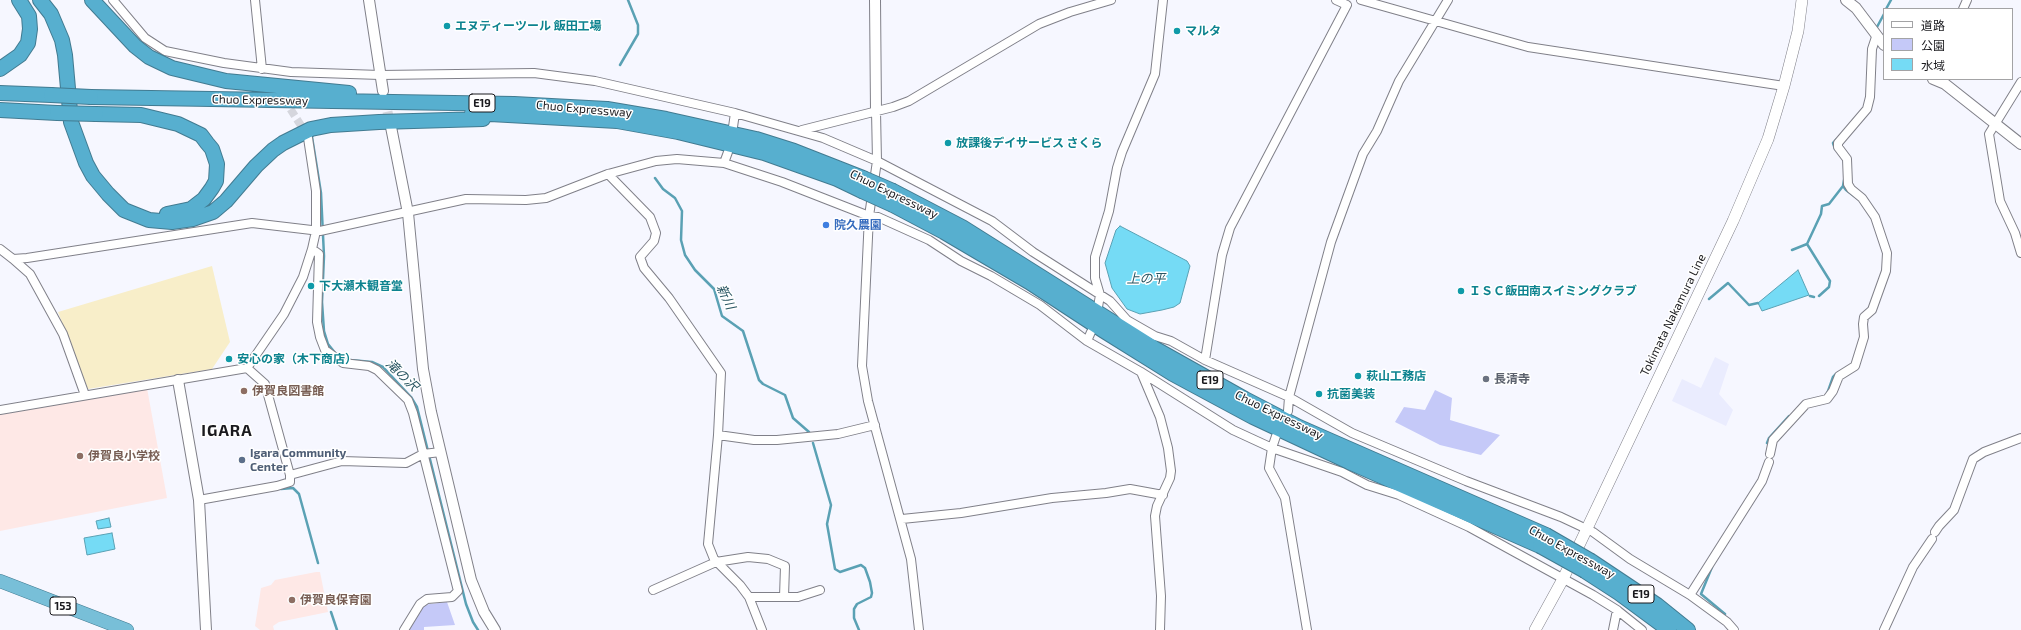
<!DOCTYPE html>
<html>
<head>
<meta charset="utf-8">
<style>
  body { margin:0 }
  #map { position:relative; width:2021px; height:630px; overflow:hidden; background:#f6f7ff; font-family:"Exo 2","Noto Sans JP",sans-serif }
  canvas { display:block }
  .legend { position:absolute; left:1883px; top:8px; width:130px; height:72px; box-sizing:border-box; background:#fff; border:1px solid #a3a3a5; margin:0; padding:5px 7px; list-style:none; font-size:12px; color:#1a1a1e }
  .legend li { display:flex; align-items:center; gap:8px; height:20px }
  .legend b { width:20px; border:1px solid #a3a3a5 }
</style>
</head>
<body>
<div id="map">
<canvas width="2021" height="630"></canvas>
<ul class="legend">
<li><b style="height:5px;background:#fff"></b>道路</li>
<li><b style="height:11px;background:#c5c9f8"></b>公園</li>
<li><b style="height:11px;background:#75dbf5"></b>水域</li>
</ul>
</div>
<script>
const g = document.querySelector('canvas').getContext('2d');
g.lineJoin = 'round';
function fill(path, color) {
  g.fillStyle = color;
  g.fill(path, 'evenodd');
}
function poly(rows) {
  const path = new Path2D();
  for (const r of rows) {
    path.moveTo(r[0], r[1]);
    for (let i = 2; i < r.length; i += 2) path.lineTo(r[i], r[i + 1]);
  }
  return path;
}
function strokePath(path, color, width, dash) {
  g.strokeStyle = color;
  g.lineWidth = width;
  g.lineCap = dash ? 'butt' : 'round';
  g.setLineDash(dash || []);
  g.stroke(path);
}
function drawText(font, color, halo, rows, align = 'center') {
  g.font = font + ' "Exo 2","Noto Sans JP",sans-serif';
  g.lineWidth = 3;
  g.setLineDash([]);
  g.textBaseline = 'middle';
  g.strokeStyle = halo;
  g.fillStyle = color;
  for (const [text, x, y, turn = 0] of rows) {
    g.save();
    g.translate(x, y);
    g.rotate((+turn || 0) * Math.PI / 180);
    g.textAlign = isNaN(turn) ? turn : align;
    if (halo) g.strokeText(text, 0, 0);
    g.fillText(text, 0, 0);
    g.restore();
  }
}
fill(poly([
  [1715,357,1729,364,1719,394,1733,410,1726,426,1672,401,1682,379,1701,388]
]), '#eaecfe');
fill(poly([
  [147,388,167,498,0,531,0,415],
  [316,572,320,572,328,612,279,622,273,626,274,630,260,630,255,626,261,588,271,585,275,580]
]), '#fee8e6');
fill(poly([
  [1435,390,1452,398,1450,420,1500,435,1481,455,1440,445,1395,422,1404,407,1425,410],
  [447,602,455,625,424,627,424,630,407,630,422,605]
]), '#c5c9f8');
fill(poly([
  [212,266,230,342,212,369,88,389,58,312]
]), '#f8eec9');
const water = poly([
  [1120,226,1187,261,1190,266,1180,303,1174,307,1162,310,1140,314,1127,309,1112,288,1105,263,1116,230,1120,226],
  [1798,270,1809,295,1762,311,1758,303,1798,270],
  [109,518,111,527,98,529,96,521,109,518],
  [112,533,115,549,87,555,84,538,112,533]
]);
fill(water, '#75dbf5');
strokePath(water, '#5aa1b4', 1);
strokePath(poly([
  [1886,9,1891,0],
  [1877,27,1884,14],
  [620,65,638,34,638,25,628,0],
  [312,137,321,193,324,256,322,302,324,331,328,344,336,354],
  [1835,149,1833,143,1837,139],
  [655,178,663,189,675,198,682,211,681,240,685,255,695,270,714,289,722,316,743,331,759,380,763,384,785,395,793,418,809,432],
  [1844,180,1843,186,1846,190,1861,201],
  [1792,250,1807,244],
  [1810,296,1814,297],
  [1819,296,1829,287,1830,281,1807,244,1821,214,1822,206,1829,204,1843,186],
  [1709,299,1728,283,1749,305,1758,303],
  [340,357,351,360,372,362,383,367,411,397,417,407,466,604,473,622,478,630],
  [1827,394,1833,377,1836,374],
  [813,443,831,505,827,524,835,569,840,572,861,565,865,568,870,582,872,593,871,597,857,604,854,609,854,618,859,630],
  [1767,443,1769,438,1789,416],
  [281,489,293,488,299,494,318,563],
  [1712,567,1701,594,1725,614],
  [331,612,337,630]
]), '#5aa1b4', 2.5);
strokePath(poly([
  [284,99,307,135]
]), '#d5d6dd', 8, [8, 4]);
strokePath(poly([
  [384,97,391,127]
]), '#d5d6dd', 10, [10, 5]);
const minor = poly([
  [113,0,145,38,165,51,224,63,291,72,380,75,534,73,595,81,735,113,823,138,877,161,992,221,1033,252,1110,301,1127,320,1155,336,1171,341,1205,360,1289,397,1352,433,1466,481,1561,517,1593,532,1630,559,1690,595,1727,622,1734,630],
  [255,0,262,69],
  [1361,0,1528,47,1784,86],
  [1963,9,1967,0],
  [2021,82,1989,134,2000,201,2015,233,2021,253],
  [876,111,877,161,869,216,862,366,868,401,911,559,919,630],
  [733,127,735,113],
  [802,130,893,107,909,101,1039,24,1070,12,1111,0],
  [724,163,728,152],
  [608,174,650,217,656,233,654,241,640,257,644,268,669,298,721,373,718,435,708,544,714,559,740,585,749,597,762,630],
  [0,249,13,259,27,258,252,223,320,231,466,199,526,200,546,198,608,174,656,161,677,159,724,163,782,182,869,216,878,217,929,240,961,261,991,276,1040,305,1087,341,1141,372,1233,430,1272,448,1342,472,1367,485,1399,495,1469,527,1593,595,1617,610,1642,630],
  [312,249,319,254,317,322,320,337,325,350,343,363,369,366,377,370,408,400,413,413,458,591,452,597,427,599,420,604,404,630],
  [13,259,30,274,63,334,85,395],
  [1098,307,1100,295,1095,278,1095,257,1109,211,1117,168,1122,152,1155,74,1163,0],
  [1087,341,1091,332],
  [1205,360,1222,255,1230,228,1347,5,1336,0],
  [1141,372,1160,417,1168,448,1171,471,1170,478,1157,506,1155,516,1161,596,1160,630],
  [0,410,247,368,284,314,303,277,312,249,316,231,316,191,308,138],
  [1288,411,1289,397,1331,242,1363,154,1377,131,1399,81,1448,0],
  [718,435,754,440,777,440,838,434,875,425],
  [1276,436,1272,448,1269,468,1285,498,1307,630],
  [1770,454,1773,440,1806,404,1827,399,1833,391,1839,376,1855,366,1864,337,1863,324,1864,317,1872,310,1886,271,1887,253,1875,217,1862,198,1851,189,1848,184,1847,159,1838,147,1838,143,1867,109,1870,97,1872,49,1876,37],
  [290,475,342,461,406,463,423,454,441,452],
  [199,500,277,486,290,482,290,475,265,384,247,368],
  [902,519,961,513,1052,498,1106,493,1130,489,1163,495],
  [1935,532,1939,526,1954,510,1973,459,1984,452,2021,438],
  [653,590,716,562,748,557,768,559,785,566,784,597],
  [1690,595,1762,481,1769,462],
  [749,597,798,597,820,590],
  [1613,630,1617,610],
  [1884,630,1913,567,1932,539]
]);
const tertiary = poly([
  [369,0,383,91],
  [875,0,876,111],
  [1846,0,1856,8,1884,45],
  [1933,79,1945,84,2021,144],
  [391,127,408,213,423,369,431,412,471,580,484,612,495,630],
  [178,380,199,500,206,630]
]);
const secondary = poly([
  [1535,630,1563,579,1733,221,1768,139,1784,86,1798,31,1802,0]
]);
const trunk = poly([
  [0,581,127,630]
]);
const motorway = poly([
  [40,0,51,14,62,40,65,55,71,122,86,163,93,176,108,194,124,210,149,220,172,222,193,219,213,212,226,201,256,166,273,150,283,143,311,129,331,125,379,122,483,119],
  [92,0,135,46,149,57,172,68,226,81,349,93],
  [0,69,20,55,28,43,30,29,29,16,19,0],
  [0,93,51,95],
  [91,97,514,104,607,109,666,119,756,139,794,151,863,178],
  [0,110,57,113],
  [472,113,617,121,678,132,764,153,837,179,862,191],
  [96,114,141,115,178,124,201,135,207,143,212,149,217,164,216,181,212,188,204,199,191,209,167,214],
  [893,191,962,227,1154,348,1245,399,1299,427,1546,535],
  [893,205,944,232,1029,282,1104,331,1173,374,1253,417,1349,462,1540,546],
  [1591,561,1657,605,1688,630],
  [1585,571,1619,593,1669,630]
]);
strokePath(minor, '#808089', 10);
strokePath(tertiary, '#808089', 12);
strokePath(secondary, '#808089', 12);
strokePath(trunk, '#427b91', 14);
strokePath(motorway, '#427b91', 16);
strokePath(minor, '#fff', 8);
strokePath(tertiary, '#fff', 10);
strokePath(secondary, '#fff', 11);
strokePath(trunk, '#78bfd8', 13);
strokePath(motorway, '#57afcf', 14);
const motorwayBridge = poly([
  [51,95,91,97],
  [57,113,96,114],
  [863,178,893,191],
  [862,191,893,205],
  [1546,535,1591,561],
  [1540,546,1585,571]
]);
strokePath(motorwayBridge, '#427b91', 16, []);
strokePath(motorwayBridge, '#57afcf', 14);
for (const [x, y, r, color] of [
  [447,26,4,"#0f9aa8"],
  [1177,31,4,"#0f9aa8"],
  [948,143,4,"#0f9aa8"],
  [826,225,4,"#3f7fe0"],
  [311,286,4,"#0f9aa8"],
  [1461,291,4,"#0f9aa8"],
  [229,359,4,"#0f9aa8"],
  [1358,376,4,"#0f9aa8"],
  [1486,379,4,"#6b7280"],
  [244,391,4,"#8d6e63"],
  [1319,394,4,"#0f9aa8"],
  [80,456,4,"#8d6e63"],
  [242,460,4,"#5c6f8a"],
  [292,600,4,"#8d6e63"]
]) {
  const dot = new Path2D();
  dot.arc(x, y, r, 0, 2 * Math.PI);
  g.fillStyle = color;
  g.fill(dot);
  strokePath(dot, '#fff', 1.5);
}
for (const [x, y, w] of [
  [482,103,26],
  [1210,380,26],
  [1641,594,26],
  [63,606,26]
]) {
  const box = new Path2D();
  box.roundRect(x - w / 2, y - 9, w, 18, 3);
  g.fillStyle = '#fff';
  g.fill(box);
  strokePath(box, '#1a1a1e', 1);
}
drawText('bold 11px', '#1a1a1e', null, [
  ["E19",482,103],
  ["E19",1210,380],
  ["E19",1641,594],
  ["153",63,606]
]);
drawText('bold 12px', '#0d838f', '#fff', [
  ["エヌティーツール 飯田工場",455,26],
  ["マルタ",1185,31],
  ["放課後デイサービス さくら",956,143],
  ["下大瀬木観音堂",319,286],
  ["ＩＳＣ飯田南スイミングクラブ",1469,291],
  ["安心の家（木下商店）",237,359],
  ["萩山工務店",1366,376],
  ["抗菌美装",1327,394]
], 'left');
drawText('12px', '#1a1a1e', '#fff', [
  ["Chuo Expressway",260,100,1],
  ["Chuo Expressway",584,109,5],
  ["Chuo Expressway",894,194,26],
  ["Tokimata Nakamura Line",1673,315,-64],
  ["Chuo Expressway",1279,415,26],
  ["Chuo Expressway",1572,552,29]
]);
drawText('bold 12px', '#366cbe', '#fff', [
  ["院久農園",834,225]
], 'left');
drawText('bold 12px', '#5b616d', '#fff', [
  ["長清寺",1494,379]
], 'left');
drawText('bold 12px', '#785e54', '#fff', [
  ["伊賀良図書館",252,391],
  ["伊賀良小学校",88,456],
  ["伊賀良保育園",300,600]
], 'left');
drawText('bold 12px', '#4e5e75', '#fff', [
  ["Igara Community",250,453],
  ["Center",250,467]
], 'left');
drawText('italic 13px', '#2a5662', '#fff', [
  ["上の平",1146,279],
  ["新川",726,297,65],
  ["滝の沢",402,375,44]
]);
g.letterSpacing = '1px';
drawText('bold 16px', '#1a1a1e', '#fff', [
  ["IGARA",227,431]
]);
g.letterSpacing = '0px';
</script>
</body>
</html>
